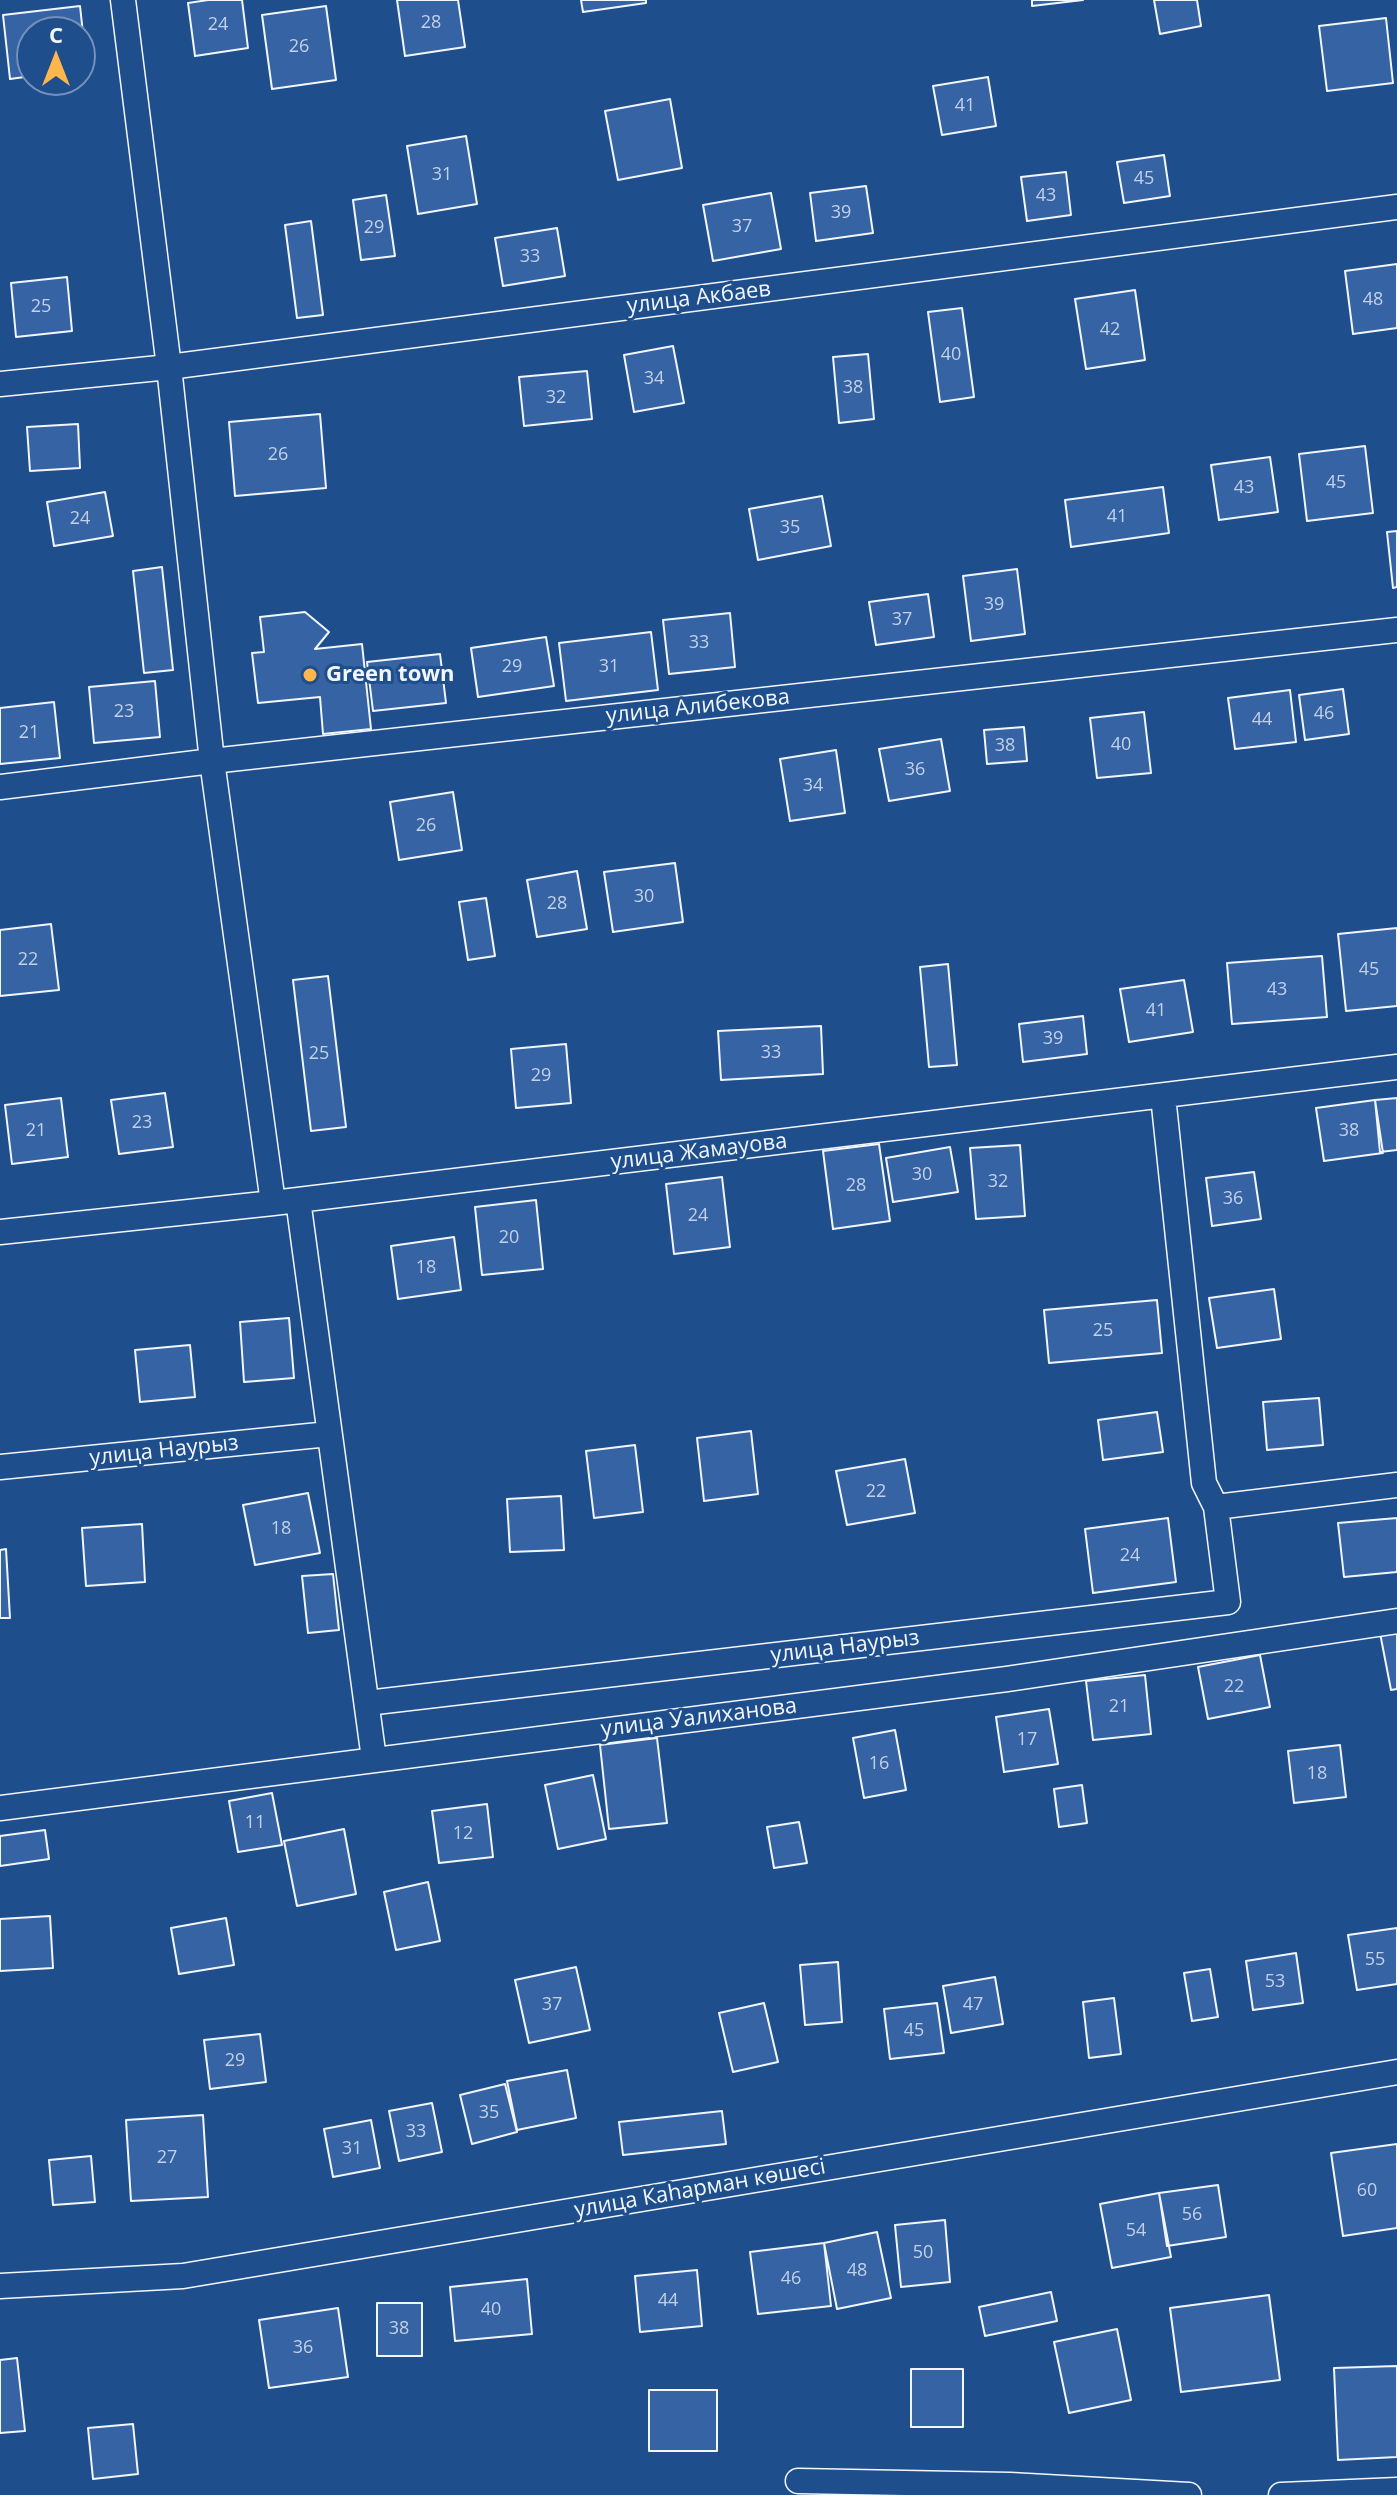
<!DOCTYPE html>
<html>
<head>
<meta charset="utf-8">
<style>
	body { margin:0 }
	#map { position:relative; width:1397px; height:2495px; overflow:hidden; background:#1f4e8c; font-family:"Open Sans",sans-serif }
	canvas { display:block }
	.north { position:absolute; left:16px; top:16px; width:80px; height:80px; box-sizing:border-box; background:#1f4e8c; border:2px solid #7391ba; border-radius:50%; rotate:0deg; font-size:22px; font-weight:700; line-height:32px; text-align:center; color:#f2f6ff }
	.north::after { content:''; display:block; margin:auto; width:28px; height:36px; background:#ffb74d; clip-path:polygon(50% 0,100% 100%,50% 72%,0 100%) }
</style>
</head>
<body>
<div id="map">
<canvas width="1397" height="2495"></canvas>
<div class="north">С</div>
</div>
<script>
const c = document.querySelector('canvas').getContext('2d');
c.lineJoin = 'round';
function paint(path, color) {
  c.fillStyle = color;
  c.fill(path, 'evenodd');
}
function stroke(path, color, width, dash) {
  c.strokeStyle = color;
  c.lineWidth = width;
  c.lineCap = dash ? 'butt' : 'round';
  c.setLineDash(dash || []);
  c.stroke(path);
}
function label(font, color, halo, rows, align = 'center') {
  c.font = font + ' "Open Sans",sans-serif';
  c.lineWidth = 6;
  c.setLineDash([]);
  c.textBaseline = 'middle';
  c.strokeStyle = halo;
  c.fillStyle = color;
  for (const [text, x, y, turn = 0] of rows) {
    c.save();
    c.translate(x, y);
    c.rotate((+turn || 0) * Math.PI / 180);
    c.textAlign = isNaN(turn) ? turn : align;
    if (halo) c.strokeText(text, 0, 0);
    c.fillText(text, 0, 0);
    c.restore();
  }
}
const building = new Path2D(`
	M208,0H242L248,48L195,56L188,3Z
	M397,0H458L465,47L405,56Z
	M581,0H646V3L583,12Z
	M1032,0H1083L1032,6Z
	M1154,0H1197L1201,26L1160,34Z
	M80,6L87,70L80,71V32H32V76L10,79L3,15Z
	M326,6L336,80L272,89L262,15Z
	M1386,18L1393,83L1327,91L1319,26Z
	M988,77L996,126L942,135L933,86Z
	M670,99L682,168L618,180L605,111Z
	M466,136L477,204L418,214L407,146Z
	M1164,155L1170,196L1124,203L1117,162Z
	M1066,172L1071,215L1027,221L1021,177Z
	M866,186L873,233L816,241L810,193Z
	M771,193L781,249L713,261L703,205Z
	M386,195L395,256L361,260L353,200Z
	M311,221L323,315L297,318L285,225Z
	M557,228L565,276L503,286L495,238Z
	M1397,264V328L1353,334L1345,271Z
	M67,277L72,331L16,337L11,283Z
	M1135,290L1145,360L1086,369L1075,299Z
	M962,308L974,397L940,402L928,312Z
	M673,346L684,403L634,412L624,355Z
	M868,354L874,419L839,423L833,357Z
	M587,371L592,419L524,426L519,377Z
	M320,414L326,488L235,496L229,422Z
	M78,424L80,468L30,471L27,427Z
	M1365,446L1373,513L1307,521L1299,454Z
	M1270,457L1278,512L1219,520L1211,465Z
	M1163,487L1169,533L1071,547L1065,500Z
	M105,492L113,536L54,546L47,502Z
	M822,496L831,546L758,560L749,509Z
	M1397,531V587L1393,588L1387,532Z
	M162,567L173,670L144,673L133,571Z
	M1017,569L1025,634L971,641L963,576Z
	M928,594L934,637L876,645L869,602Z
	M305,612L329,632L315,649L362,644L371,729L323,734L320,697L258,703L252,653L264,652L260,617Z
	M730,613L735,667L669,674L663,620Z
	M651,632L658,690L566,701L559,643Z
	M546,637L554,686L478,697L471,648Z
	M440,654L446,703L373,711L367,662Z
	M155,681L160,737L94,743L89,687Z
	M1343,689L1349,734L1305,740L1299,695Z
	M1290,690L1296,742L1235,749L1228,698Z
	M54,702L60,758L0,764V708Z
	M1144,712L1151,773L1097,778L1090,718Z
	M1024,727L1027,761L987,764L984,730Z
	M941,739L950,791L889,801L879,749Z
	M836,750L845,813L790,821L780,759Z
	M453,792L462,850L399,860L390,802Z
	M675,863L683,922L613,932L604,872Z
	M577,871L587,929L537,937L527,880Z
	M486,898L495,956L468,960L459,902Z
	M51,924L59,990L0,996V930Z
	M1397,928V1006L1346,1011L1338,934Z
	M1322,956L1327,1017L1232,1024L1227,963Z
	M948,964L957,1065L929,1067L920,967Z
	M328,976L346,1127L311,1131L293,980Z
	M1184,980L1193,1032L1129,1042L1120,989Z
	M1083,1016L1087,1054L1023,1062L1019,1024Z
	M821,1026L823,1074L721,1080L718,1031Z
	M566,1044L571,1103L516,1108L511,1049Z
	M165,1093L173,1147L119,1154L111,1100Z
	M61,1098L68,1157L12,1164L5,1105Z
	M1397,1098V1150L1380,1152L1375,1100Z
	M1375,1100L1383,1153L1324,1161L1316,1108Z
	M879,1144L890,1221L833,1229L823,1151Z
	M1020,1145L1025,1216L976,1219L970,1148Z
	M950,1147L958,1192L893,1202L886,1158Z
	M1254,1172L1261,1219L1212,1226L1206,1178Z
	M722,1177L730,1247L674,1254L666,1184Z
	M536,1200L543,1269L482,1275L475,1207Z
	M454,1237L461,1290L398,1299L391,1246Z
	M1274,1289L1281,1339L1217,1348L1209,1298Z
	M1157,1300L1162,1353L1049,1363L1044,1310Z
	M289,1318L294,1378L244,1382L240,1322Z
	M190,1345L195,1397L140,1402L135,1350Z
	M1319,1398L1323,1445L1267,1450L1263,1402Z
	M1157,1412L1163,1452L1103,1460L1098,1420Z
	M751,1431L758,1494L704,1501L697,1438Z
	M635,1445L643,1512L594,1518L586,1451Z
	M905,1459L915,1513L847,1525L836,1471Z
	M308,1493L320,1553L255,1565L243,1505Z
	M561,1496L564,1550L510,1552L507,1499Z
	M1168,1518L1176,1582L1093,1593L1085,1529Z
	M1397,1518V1572L1344,1577L1338,1523Z
	M142,1524L145,1582L86,1586L82,1528Z
	M6,1549L10,1618H0V1550Z
	M333,1574L339,1630L308,1633L302,1576Z
	M1397,1630V1689L1391,1690L1380,1633Z
	M1260,1655L1270,1707L1208,1719L1198,1667Z
	M1145,1675L1151,1734L1093,1740L1086,1681Z
	M1049,1709L1058,1764L1004,1772L996,1717Z
	M895,1730L906,1790L864,1798L853,1738Z
	M657,1738L667,1823L609,1829L600,1745Z
	M1340,1745L1346,1797L1294,1803L1288,1751Z
	M593,1775L606,1839L558,1849L545,1785Z
	M1082,1785L1087,1823L1059,1827L1054,1789Z
	M272,1793L282,1845L238,1852L229,1801Z
	M487,1804L493,1857L439,1863L432,1811Z
	M799,1822L807,1863L774,1868L767,1827Z
	M344,1829L356,1894L297,1906L284,1841Z
	M45,1830L49,1859L0,1866V1836Z
	M428,1882L440,1941L396,1950L384,1892Z
	M50,1916L53,1968L0,1971V1919Z
	M226,1918L234,1965L179,1974L171,1928Z
	M1397,1928V1984L1357,1990L1348,1935Z
	M1296,1953L1303,2003L1253,2010L1246,1961Z
	M838,1962L842,2022L805,2025L800,1965Z
	M576,1967L590,2030L529,2043L515,1980Z
	M1210,1969L1218,2017L1192,2021L1184,1973Z
	M995,1977L1003,2024L951,2033L943,1986Z
	M1114,1998L1121,2054L1089,2058L1083,2002Z
	M764,2003L778,2062L733,2072L719,2013Z
	M937,2003L944,2053L890,2059L884,2009Z
	M260,2034L266,2082L210,2089L204,2040Z
	M567,2070L576,2118L517,2130L507,2081Z
	M505,2084L517,2132L472,2144L460,2095Z
	M432,2103L442,2152L399,2161L389,2111Z
	M722,2111L726,2144L623,2155L619,2122Z
	M203,2115L208,2197L131,2201L126,2120Z
	M371,2120L380,2168L333,2177L324,2129Z
	M1397,2144V2228L1343,2236L1331,2153Z
	M91,2156L95,2202L53,2205L49,2160Z
	M1218,2185L1226,2237L1167,2246L1159,2193Z
	M1159,2193L1171,2257L1112,2268L1100,2204Z
	M945,2220L950,2282L901,2287L895,2225Z
	M877,2232L891,2298L837,2309L824,2243Z
	M824,2243L831,2306L758,2314L750,2252Z
	M697,2270L702,2326L640,2332L635,2276Z
	M527,2279L532,2334L455,2341L450,2287Z
	M1051,2292L1057,2321L985,2336L979,2307Z
	M1269,2295L1280,2380L1181,2392L1170,2308Z
	M377,2303H422V2356H377Z
	M338,2308L348,2377L269,2388L259,2320Z
	M1117,2329L1131,2400L1069,2413L1054,2342Z
	M17,2358L25,2431L0,2433V2360Z
	M1397,2366V2457L1338,2460L1334,2368Z
	M911,2369H963V2427H911Z
	M649,2390H717V2451H649Z
	M133,2424L138,2474L93,2479L88,2428Z`);
paint(building, '#3563a3');
stroke(building, '#f2f6ff', 2);
const street = new Path2D(`
	M123,0L169,367L212,761L273,1203
	M0,384L169,367L1397,207
	M0,787L212,761L1397,630
	M1163,1096L1204,1483L1216,1507L1397,1485
	M298,1200L374,1759
	M0,1232L273,1203L1397,1067
	M0,1467L329,1434
	M367,1703L1228,1602L1216,1507
	M0,1808L1007,1679L1397,1621
	M0,2286L183,2276L1397,2072
	M798,2481L1010,2485L1189,2495
	M1281,2495L1397,2490`);
stroke(street, '#f2f6ff', 27);
stroke(street, '#1f4e8c', 24);
for (const [x, y, r, color] of [
	[310,675,8,"#ffb74d"]
]) {
  const dot = new Path2D();
  dot.arc(x, y, r, 0, 2 * Math.PI);
  c.fillStyle = color;
  c.fill(dot);
  stroke(dot, '#1f4e8c', 3);
}
label('18px', '#c3d1e8', null, [
	["28",431,23],
	["24",218,25],
	["26",299,47],
	["41",965,106],
	["31",442,175],
	["45",1144,179],
	["43",1046,196],
	["39",841,213],
	["37",742,227],
	["29",374,228],
	["33",530,257],
	["48",1373,300],
	["25",41,307],
	["42",1110,330],
	["40",951,355],
	["34",654,379],
	["38",853,388],
	["32",556,398],
	["26",278,455],
	["45",1336,483],
	["43",1244,488],
	["41",1117,517],
	["24",80,519],
	["35",790,528],
	["39",994,605],
	["37",902,620],
	["33",699,643],
	["29",512,667],
	["31",609,667],
	["23",124,712],
	["46",1324,714],
	["44",1262,720],
	["21",29,733],
	["40",1121,745],
	["38",1005,746],
	["36",915,770],
	["34",813,786],
	["26",426,826],
	["30",644,897],
	["28",557,904],
	["22",28,960],
	["45",1369,970],
	["43",1277,990],
	["41",1156,1011],
	["39",1053,1039],
	["33",771,1053],
	["25",319,1054],
	["29",541,1076],
	["23",142,1123],
	["21",36,1131],
	["38",1349,1131],
	["30",922,1175],
	["32",998,1182],
	["28",856,1186],
	["36",1233,1199],
	["24",698,1216],
	["20",509,1238],
	["18",426,1268],
	["25",1103,1331],
	["22",876,1492],
	["18",281,1529],
	["24",1130,1556],
	["22",1234,1687],
	["21",1119,1707],
	["17",1027,1740],
	["16",879,1764],
	["18",1317,1774],
	["11",255,1823],
	["12",463,1834],
	["55",1375,1960],
	["53",1275,1982],
	["37",552,2005],
	["47",973,2005],
	["45",914,2031],
	["29",235,2061],
	["35",489,2113],
	["33",416,2132],
	["31",352,2149],
	["27",167,2158],
	["60",1367,2191],
	["56",1192,2215],
	["54",1136,2231],
	["50",923,2253],
	["48",857,2271],
	["46",791,2279],
	["44",668,2301],
	["40",491,2310],
	["38",399,2329],
	["36",303,2348]
]);
label('22px', '#f2f6ff', '#1f4e8c', [
	["улица Акбаев",699,298,-7],
	["улица Алибекова",698,707,-6],
	["улица Жамауова",699,1152,-7],
	["улица Наурыз",164,1451,-6],
	["улица Наурыз",845,1647,-7],
	["улица Уалиханова",699,1718,-7],
	["улица Каһарман көшесі",700,2189,-10]
]);
label('bold 22px', '#f2f6ff', '#1f4e8c', [
	["Green town",326,675]
], 'left');
</script>
</body>
</html>
